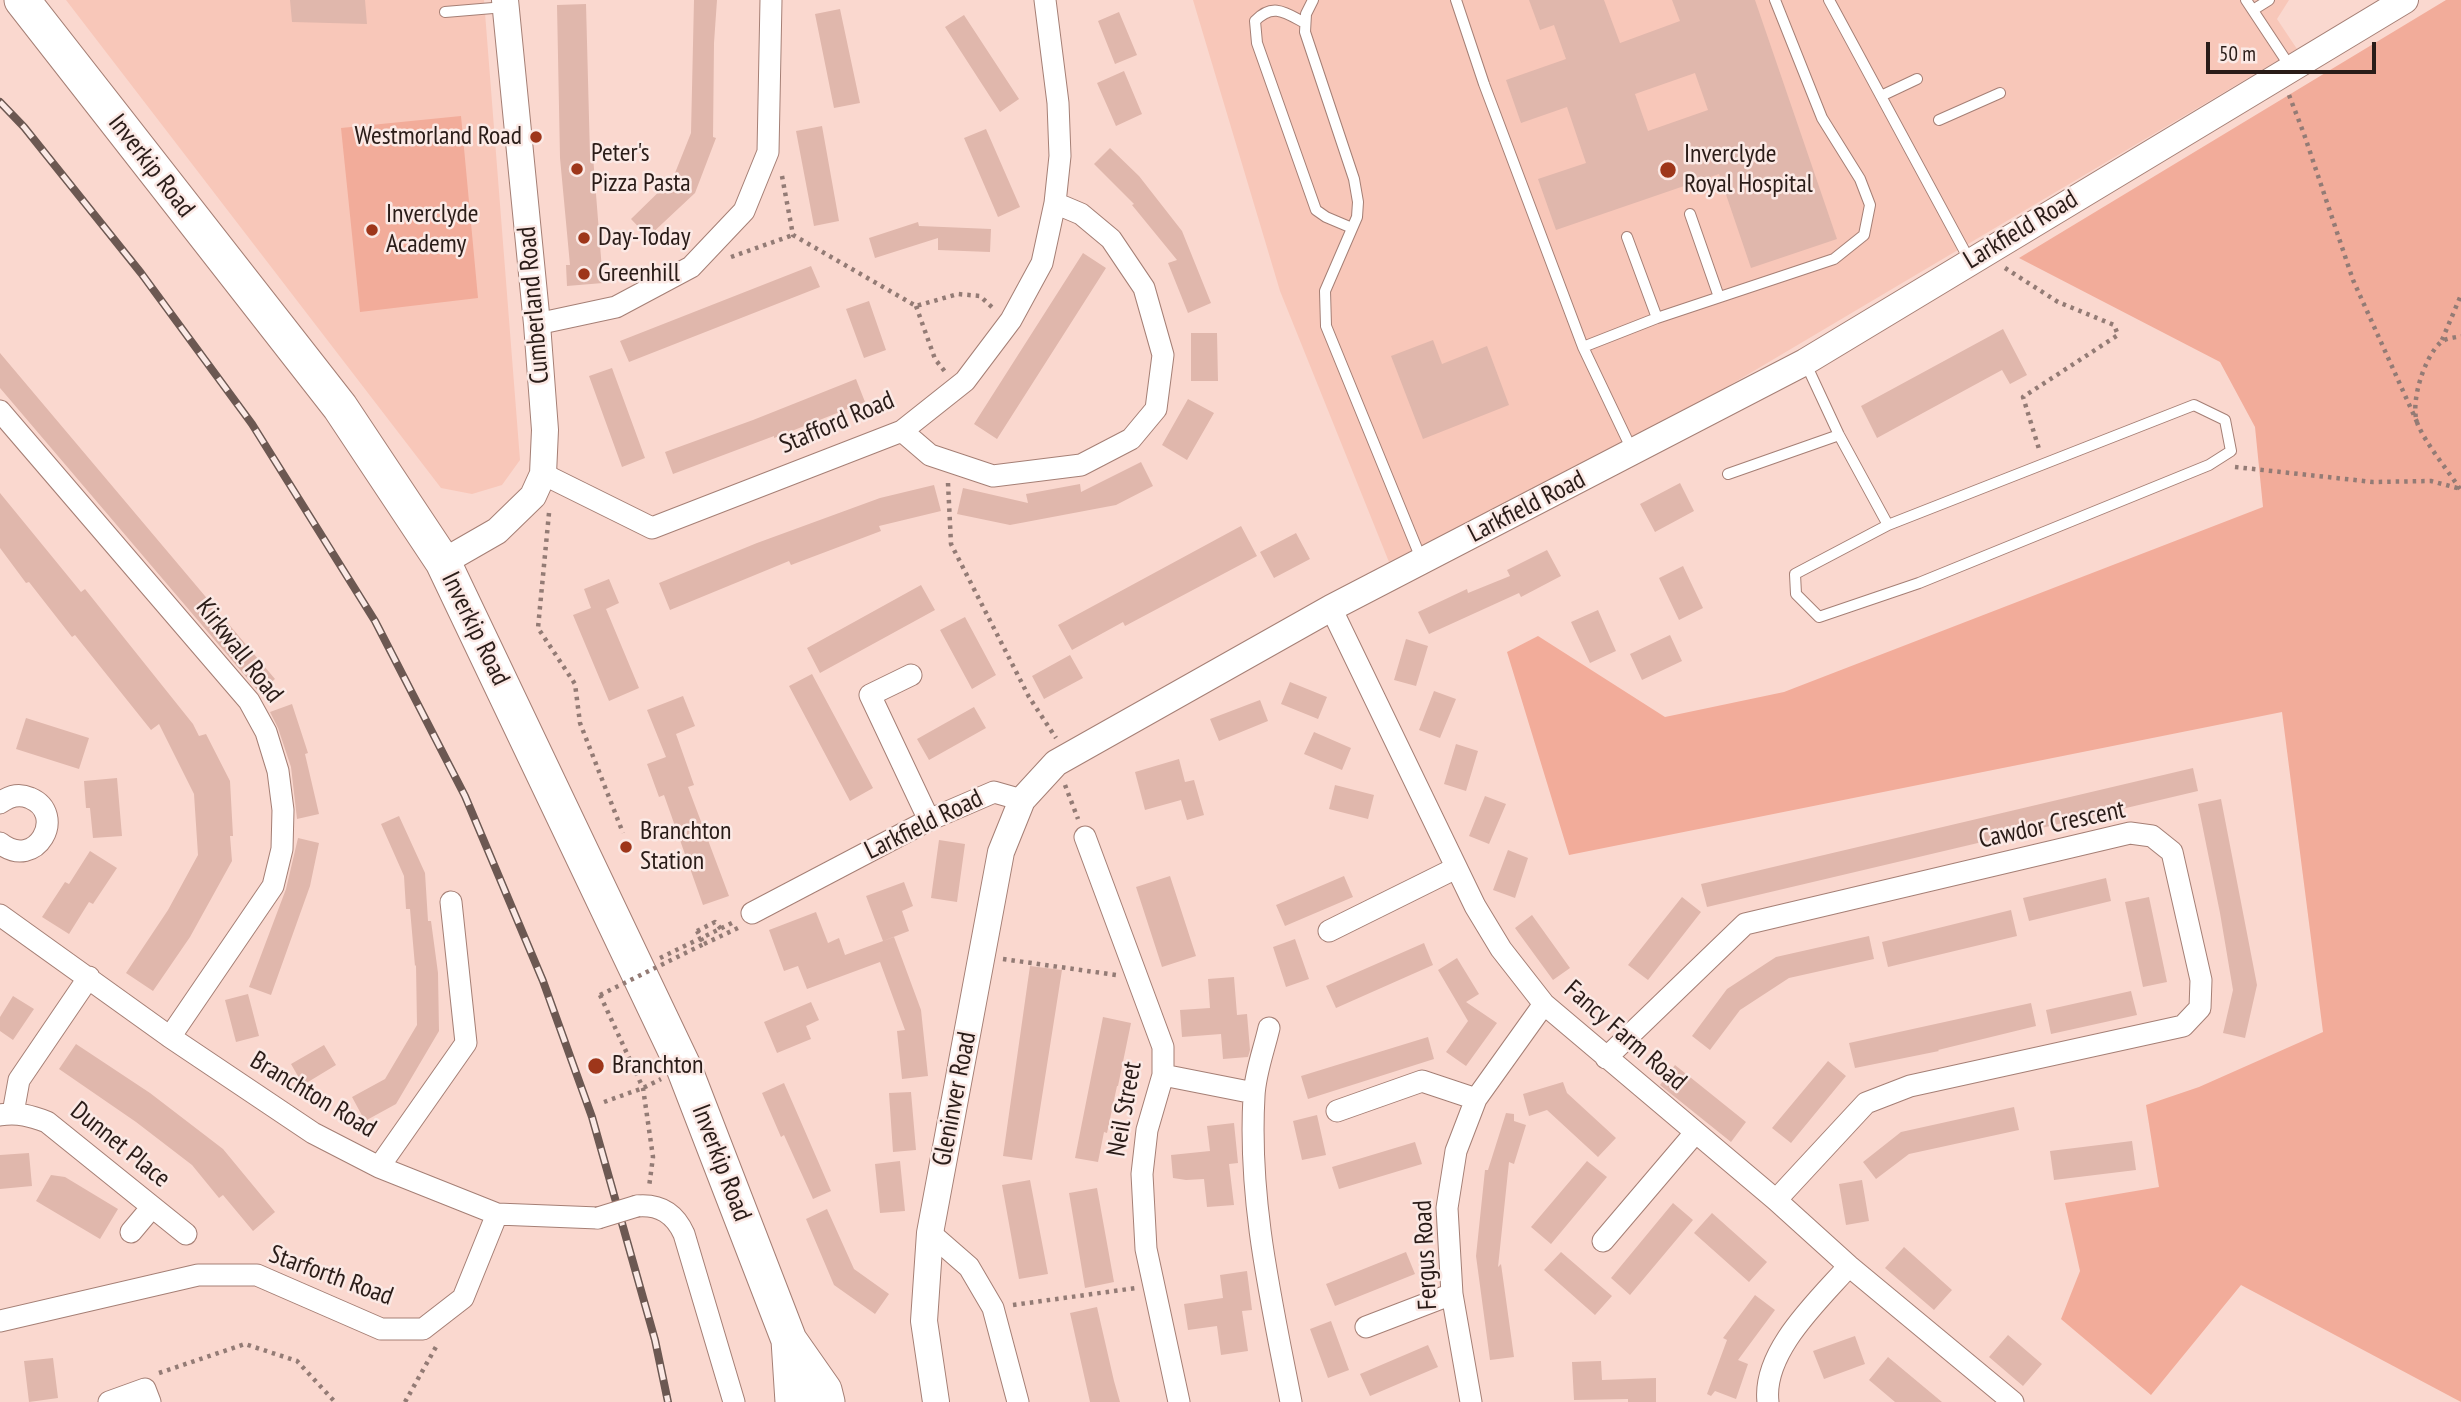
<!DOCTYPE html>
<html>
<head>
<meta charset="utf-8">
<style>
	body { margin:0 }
	#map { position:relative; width:2461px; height:1402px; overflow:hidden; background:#fad8cf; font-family:"PT Sans Narrow",sans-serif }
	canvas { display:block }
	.scale { position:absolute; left:2206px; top:42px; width:170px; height:32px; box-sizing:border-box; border:4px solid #2a1c18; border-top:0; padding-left:9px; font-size:21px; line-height:24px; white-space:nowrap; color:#2a1c18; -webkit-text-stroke:5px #fbe9e5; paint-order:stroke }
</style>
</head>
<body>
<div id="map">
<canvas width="2461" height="1402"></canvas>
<div class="scale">50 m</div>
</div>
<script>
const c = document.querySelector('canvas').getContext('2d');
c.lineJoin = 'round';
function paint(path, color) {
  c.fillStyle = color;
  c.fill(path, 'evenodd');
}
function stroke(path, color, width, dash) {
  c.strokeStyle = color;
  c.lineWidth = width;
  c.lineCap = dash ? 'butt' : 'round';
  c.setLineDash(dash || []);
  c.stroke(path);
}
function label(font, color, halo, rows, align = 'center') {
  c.font = font + ' "PT Sans Narrow",sans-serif';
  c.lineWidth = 5;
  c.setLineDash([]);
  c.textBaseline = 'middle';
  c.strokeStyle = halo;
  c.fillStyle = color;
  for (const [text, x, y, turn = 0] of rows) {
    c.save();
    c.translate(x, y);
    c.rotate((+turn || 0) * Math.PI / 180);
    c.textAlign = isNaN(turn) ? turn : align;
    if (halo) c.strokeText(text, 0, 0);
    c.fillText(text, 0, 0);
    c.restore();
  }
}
paint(new Path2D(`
	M66,0H484L520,460L502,485L472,494L441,488Z
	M1193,0H2289L2277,19L2297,49L1666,423L1389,562L1280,291Z`), '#f8c7b9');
paint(new Path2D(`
	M2446,0H2461V1402L2241,1285L2151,1395L2061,1319L2080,1271L2065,1203L2159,1187L2146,1105L2199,1087L2323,1032L2282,712L1569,855L1507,652L1538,636L1665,717L1784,692L2263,507L2255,427L2220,362L2019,258Z
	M461,116L478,298L360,312L341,128Z`), '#f2ac9a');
paint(new Path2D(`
	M290,0H365L367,24L292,22Z
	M694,0H717L714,43L713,137L716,138L695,193L648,237L631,219L673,178L691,133Z
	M1529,0H1604L1620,43L1680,21L1672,0H1755L1837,239L1751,268L1719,174L1556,230L1538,179L1586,163L1567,107L1521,123L1506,80L1566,59L1554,25L1540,30ZM1695,73L1708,110L1648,131L1635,94Z
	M586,4L590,156H593L603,283L567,286L566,265H570L560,158L557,5Z
	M840,9L860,103L834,108L815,14Z
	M1119,12L1137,55L1115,64L1098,21Z
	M964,15L1019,99L1000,112L945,27Z
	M1124,71L1142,114L1116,126L1097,83Z
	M822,126L839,221L814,226L796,131Z
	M986,129L1020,207L998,217L964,138Z
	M1110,148L1139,176L1182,231L1211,303L1188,313L1168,263L1177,260L1132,205L1134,204L1094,164Z
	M918,222L919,226L991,229L990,252L938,250V238L875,258L869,238Z
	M1083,253L1106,268L997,439L974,424Z
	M811,266L820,287L629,362L620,341Z
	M869,301L886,350L864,358L846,309Z
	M2003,329L2027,375L2010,384L2002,370L1877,438L1861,406Z
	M1191,333H1217L1218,381H1191Z
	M1433,340L1442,364L1487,346L1509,405L1423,439L1391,356Z
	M0,353L275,679L259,692L0,388Z
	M612,368L645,458L622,467L589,376Z
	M856,379L865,402L774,438V436L673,474L665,452L753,420Z
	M1188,399L1214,413L1187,460L1162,445Z
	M1141,462L1153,486L1116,505L1010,525L957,514L963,488L1028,503L1026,494L1080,484L1081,492Z
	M1680,483L1694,511L1655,532L1640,504Z
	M934,485L941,511L879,526L881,531L791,565L789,561L670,610L659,583L757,543L880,498Z
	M0,493L81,592L85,589L193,724L199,736L206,734L230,781L233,836H230L232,861L190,937L153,991L126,973L168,910L198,855L194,794L159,724L151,730L75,635L72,637L29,582L26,583L0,548Z
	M1241,526L1257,556L1125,626L1123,622L1072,650L1058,625Z
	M1296,533L1310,559L1274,578L1260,552Z
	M1547,550L1561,576L1521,597L1519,593L1429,634L1418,612L1467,589L1468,593L1510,576L1507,570Z
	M1683,566L1703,608L1679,620L1659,578Z
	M609,579L619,603L606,609L639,688L609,701L573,615L591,608L584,589Z
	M921,585L935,610L820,673L807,648Z
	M1598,610L1616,651L1590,663L1571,622Z
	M965,617L996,675L972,689L940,630Z
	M1670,635L1682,661L1642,680L1630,654Z
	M1406,639L1428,646L1416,686L1394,680Z
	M1070,655L1083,678L1044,699L1032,676Z
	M812,674L873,788L850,801L789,686Z
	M1290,682L1327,697L1318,719L1281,704Z
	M1434,691L1456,699L1440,738L1419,730Z
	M683,696L695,726L676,734L694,785L688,787L729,896L703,905L664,795L659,797L647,764L666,757L647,710Z
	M1260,700L1268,721L1219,741L1210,719Z
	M292,704L308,753L305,754L319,814L297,819L291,767L278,728L270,712Z
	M974,707L986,728L929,760L917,739Z
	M26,718L89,738L79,769L16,749Z
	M1314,732L1351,748L1342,770L1304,754Z
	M1456,744L1478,751L1466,791L1444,784Z
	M1179,759L1185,782L1194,780L1204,815L1187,820L1181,800L1145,810L1135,772Z
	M2193,768L2198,791L1707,907L1701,884Z
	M117,778L122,836L93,838L90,808H86L84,781Z
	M1335,785L1374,795L1368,819L1329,809Z
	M1485,796L1506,804L1489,844L1469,836Z
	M2221,799L2257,985L2245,1038L2223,1033L2233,990L2220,913L2198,804Z
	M399,816L425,873L428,921H431L438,973L439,1031L396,1104L365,1121L352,1097L385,1079L417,1025L416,965L415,966L410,909H406L404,876L381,824Z
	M298,838L319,843L310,886L271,995L249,987L286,889Z
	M939,840L965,844L957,902L931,898Z
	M1508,850L1528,858L1515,898L1493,890Z
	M90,851L117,868L93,904L89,902L69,934L42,917L65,882L69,884Z
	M1170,876L1196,956L1162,967L1136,887Z
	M1344,876L1353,897L1285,926L1276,905Z
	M2106,878L2111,901L2029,921L2023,898Z
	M904,882L913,906L902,911L909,931L883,941L866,896Z
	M1682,897L1701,912L1648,980L1628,965Z
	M2149,897L2167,982L2143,987L2125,902Z
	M2011,910L2017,936L1888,967L1882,942Z
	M816,912L828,943L839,938L845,955L894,937L921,1010L928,1076L902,1079L897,1031L905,1030L880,962L807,989L798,966L784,971L769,930Z
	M1532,915L1570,968L1553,980L1515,928Z
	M1869,936L1874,959L1789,978L1740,1010L1710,1050L1692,1036L1727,989L1776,957Z
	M1295,939L1309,979L1286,987L1273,947Z
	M1424,943L1433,965L1336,1008L1326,986Z
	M1457,958L1479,994L1466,1002L1497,1023L1466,1066L1446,1052L1468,1021L1438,970Z
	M1030,966L1062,970L1032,1160L1003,1156Z
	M1234,977L1237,1015L1247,1014L1250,1050L1248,1057L1223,1059L1221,1034L1182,1037L1180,1010L1210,1008L1208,979Z
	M2131,991L2137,1015L2051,1034L2046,1010Z
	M248,994L259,1036L236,1042L225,1000Z
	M13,996L34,1009L13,1040L0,1031V1017Z
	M811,1002L819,1020L806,1026L811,1039L777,1053L764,1022Z
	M2031,1003L2036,1026L1938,1050L1939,1051L1855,1068L1849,1043Z
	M1103,1017L1131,1023L1118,1086H1117L1107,1133L1104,1132L1098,1162L1075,1158Z
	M1428,1037L1434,1059L1308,1099L1301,1076Z
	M76,1044L150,1093L223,1149L275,1212L253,1231L223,1195L219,1198L192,1165L136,1122L59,1069Z
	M324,1045L336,1065L303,1085L291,1064Z
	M1828,1061L1846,1076L1791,1143L1772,1128Z
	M1675,1065L1746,1122L1731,1142L1660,1085Z
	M1563,1082L1567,1093L1616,1138L1598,1157L1547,1110L1529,1116L1523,1094Z
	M784,1083L831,1191L813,1199L784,1135L781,1137L762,1093Z
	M911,1092L916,1150L893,1152L889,1093Z
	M2014,1107L2019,1130L1909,1154L1876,1179L1863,1162L1901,1132Z
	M1506,1113L1514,1114V1121L1526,1125L1514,1164L1509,1162L1498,1267L1501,1264L1514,1357L1490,1360L1476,1256L1485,1170H1488Z
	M1317,1115L1326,1155L1302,1160L1293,1121Z
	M1234,1123L1238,1163L1229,1164L1234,1205L1207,1207L1204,1179L1186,1180L1173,1178L1171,1155L1210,1151L1207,1126Z
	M2132,1141L2136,1170L2054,1180L2050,1151Z
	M1415,1142L1422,1164L1339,1189L1332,1167Z
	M29,1153L32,1186L0,1189V1155Z
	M900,1161L905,1211L880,1213L875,1164Z
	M1587,1161L1607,1177L1551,1244L1531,1227Z
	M51,1175L65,1177L118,1209L100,1239L36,1201Z
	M1030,1180L1048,1274L1019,1279L1002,1185Z
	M1862,1180L1869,1221L1846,1225L1839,1184Z
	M1097,1188L1114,1282L1085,1288L1069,1193Z
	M1673,1203L1693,1220L1630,1295L1611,1278Z
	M827,1209L854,1269L889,1294L875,1314L834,1285L806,1219Z
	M1712,1213L1767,1262L1749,1282L1694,1233Z
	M1904,1247L1952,1290L1934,1310L1885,1268Z
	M1406,1252L1415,1274L1335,1306L1326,1284Z
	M1561,1252L1612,1296L1595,1315L1544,1270Z
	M1247,1271L1252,1310L1242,1311L1248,1351L1221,1355L1217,1326L1188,1330L1184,1304L1223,1298L1220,1275Z
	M1755,1295L1775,1310L1738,1360L1748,1364L1736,1399L1715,1391L1711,1396L1707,1394L1727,1340L1723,1338Z
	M1097,1307L1114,1381L1120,1402H1090L1070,1313Z
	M1331,1321L1349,1370L1328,1378L1310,1329Z
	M2008,1335L2042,1364L2023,1386L1989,1357Z
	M1855,1336L1865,1364L1824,1379L1813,1351Z
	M1428,1345L1438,1367L1370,1396L1360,1374Z
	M1888,1357L1942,1402H1895L1869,1380Z
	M53,1358L58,1398L29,1402L24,1361Z
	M1601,1361L1602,1380L1656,1378V1402H1628V1399L1574,1400L1572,1362Z`), '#e0b7ac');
const service = new Path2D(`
	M1313,0L1306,14L1305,32L1354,179L1358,202L1357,217L1325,291L1326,326L1422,561
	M1456,0L1484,84L1583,347L1632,450
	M1829,0L1970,261
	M2246,0L2291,68
	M2253,10L2269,0
	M445,12L505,7
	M1305,23C1286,13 1273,2 1255,21L1257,43L1316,210L1326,217L1352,228
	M1881,96L1917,79
	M1939,120L2000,93
	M1690,214L1719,297
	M1627,237L1657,318
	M1583,347L1657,318L1834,259L1864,235L1870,205L1860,179L1822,118L1775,0
	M1805,362L1839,435L1888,525
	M2194,405L2225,420L2231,451L2209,465L1919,583L1819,617L1796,594L1795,574L1888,525Z
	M1728,474L1839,435`);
const minor = new Path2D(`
	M537,324L616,307L691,267L744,211L768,152L771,0
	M0,411L249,701L266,732L278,771L283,810L282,849L273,886L170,1037
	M902,431L930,455L993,476L1081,465L1131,439L1156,409L1163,355L1144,288L1111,239L1081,214L1055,203
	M543,474L652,528L902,431L965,381L1011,320L1042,263L1055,203L1060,156L1058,103L1045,0
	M1331,608L1475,906L1501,949L1544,1004L1776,1200L1849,1266L2013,1402
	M911,675L870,695L929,820
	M0,803C9,796 19,793 30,798C68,814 36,872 0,843
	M1085,837L1163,1047V1075L1147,1130L1142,1174L1146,1249L1179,1402
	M752,913L929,820L994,792L1022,800
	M0,915L170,1037L313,1133L379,1167L497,1214L598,1218
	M1329,931L1456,868
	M1269,1028C1264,1050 1255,1073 1254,1096C1248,1201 1271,1299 1291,1402
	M1606,1058L1745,924L2130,833L2152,836L2172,852L2201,980L2200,1008L2183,1026L1910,1086L1866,1103L1776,1200
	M1163,1075L1254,1093
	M1337,1111L1422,1081L1476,1099
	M13,1113L19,1080L89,977
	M0,1115C18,1112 31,1116 47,1122L186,1234
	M379,1167L466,1043L451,902
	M637,1206C660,1204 675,1214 684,1234L734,1402
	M131,1232L152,1207
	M930,1233L969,1267L993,1308L1018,1402
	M1603,1241L1695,1133
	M0,1321L198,1275H257L381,1329H423L463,1298L497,1214
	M1366,1327L1452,1294
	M109,1402L145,1389L150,1402
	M1471,1402L1452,1294L1447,1208L1456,1151L1476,1099L1544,1004
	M1768,1402C1762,1352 1818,1301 1849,1266`);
const tertiary = new Path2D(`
	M443,562L497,531L533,496L543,474L545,430L537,324L505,0
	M936,1402L924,1321L930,1233L1001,852L1022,800L1056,763L1331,608L1805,362L2405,0`);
const trunk = new Path2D(`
	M22,0L340,407L443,562L684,1068L789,1340L824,1390L827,1402
	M789,1340L793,1402`);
stroke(service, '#a57f75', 12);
stroke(minor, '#a57f75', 23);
stroke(tertiary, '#a57f75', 28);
stroke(trunk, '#a57f75', 37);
stroke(new Path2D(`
	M2289,95L2304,134L2353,280L2417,422
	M782,176L793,235L916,306L958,294L980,296L995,310
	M731,257L793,235
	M2005,268L2058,302L2114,325L2118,335L2023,397L2039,449
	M916,306L935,359L946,373
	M2442,340L2461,295
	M2235,467L2373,482L2431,481L2461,489
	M948,483L951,544L1029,697L1056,738
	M2460,489C2447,469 2428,447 2418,425C2409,404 2424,358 2440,343C2445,338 2454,338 2461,336
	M549,513L538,628L575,684L580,723L623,833
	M1065,785L1078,819
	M697,931L715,922L721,929
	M704,944L738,928
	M660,958L734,922
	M1003,959L1116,975
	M600,995L643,1088L653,1157L649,1187
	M604,1102L643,1088L661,1079
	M1013,1305L1136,1288
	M159,1373L245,1344L297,1361L335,1402
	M405,1402L437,1345`), '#937b75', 4.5, [3.5, 5]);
stroke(service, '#fff', 10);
stroke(minor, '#fff', 21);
stroke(tertiary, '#fff', 26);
stroke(trunk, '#fff', 35);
const rail = new Path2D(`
	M0,102L24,127L141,273L252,424L375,621L465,796L543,981L592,1117L655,1340L668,1402`);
stroke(rail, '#6c5852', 8);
stroke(rail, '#fbe9e5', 5, [16]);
const minorBridge = new Path2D(`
	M598,1218L637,1206`);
stroke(minorBridge, '#a57f75', 23, []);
stroke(new Path2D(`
	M600,995L704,944L697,931`), '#937b75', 4.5, [3.5, 5]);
stroke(minorBridge, '#fff', 21);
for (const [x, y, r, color] of [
	[536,137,7,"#9e361a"],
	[577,169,7,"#9e361a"],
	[1668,170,9,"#9e361a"],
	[372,230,7,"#9e361a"],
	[584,238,7,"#9e361a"],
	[584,274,7,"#9e361a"],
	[626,847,7,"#9e361a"],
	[596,1066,9,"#9e361a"]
]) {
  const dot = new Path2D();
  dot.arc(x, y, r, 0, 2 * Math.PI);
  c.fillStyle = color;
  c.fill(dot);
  stroke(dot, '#fbe9e5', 2.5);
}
label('26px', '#2a1c18', '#fbe9e5', [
	["Westmorland Road",522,137,"right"],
	["Peter's",591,154],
	["Pizza Pasta",591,184],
	["Inverclyde",1684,155],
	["Royal Hospital",1684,185],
	["Inverclyde",386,215],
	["Academy",386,245],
	["Day-Today",598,238],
	["Greenhill",598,274],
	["Branchton",640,832],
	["Station",640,862],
	["Branchton",612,1066]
], 'left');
label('26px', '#2a1c18', '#fbe9e5', [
	["Inverkip Road",151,166,52],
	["Larkfield Road",2021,230,-31],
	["Cumberland Road",534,305,-95],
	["Stafford Road",837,423,-23],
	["Larkfield Road",1527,507,-27],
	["Inverkip Road",475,629,64],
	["Kirkwall Road",239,651,52],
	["Larkfield Road",924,825,-26],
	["Cawdor Crescent",2052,825,-12],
	["Fancy Farm Road",1625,1036,41],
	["Branchton Road",313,1095,31],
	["Gleninver Road",955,1099,-79],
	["Neil Street",1125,1109,-80],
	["Dunnet Place",120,1145,39],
	["Inverkip Road",721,1163,69],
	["Fergus Road",1426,1255,-93],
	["Starforth Road",331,1276,20]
]);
</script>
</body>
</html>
